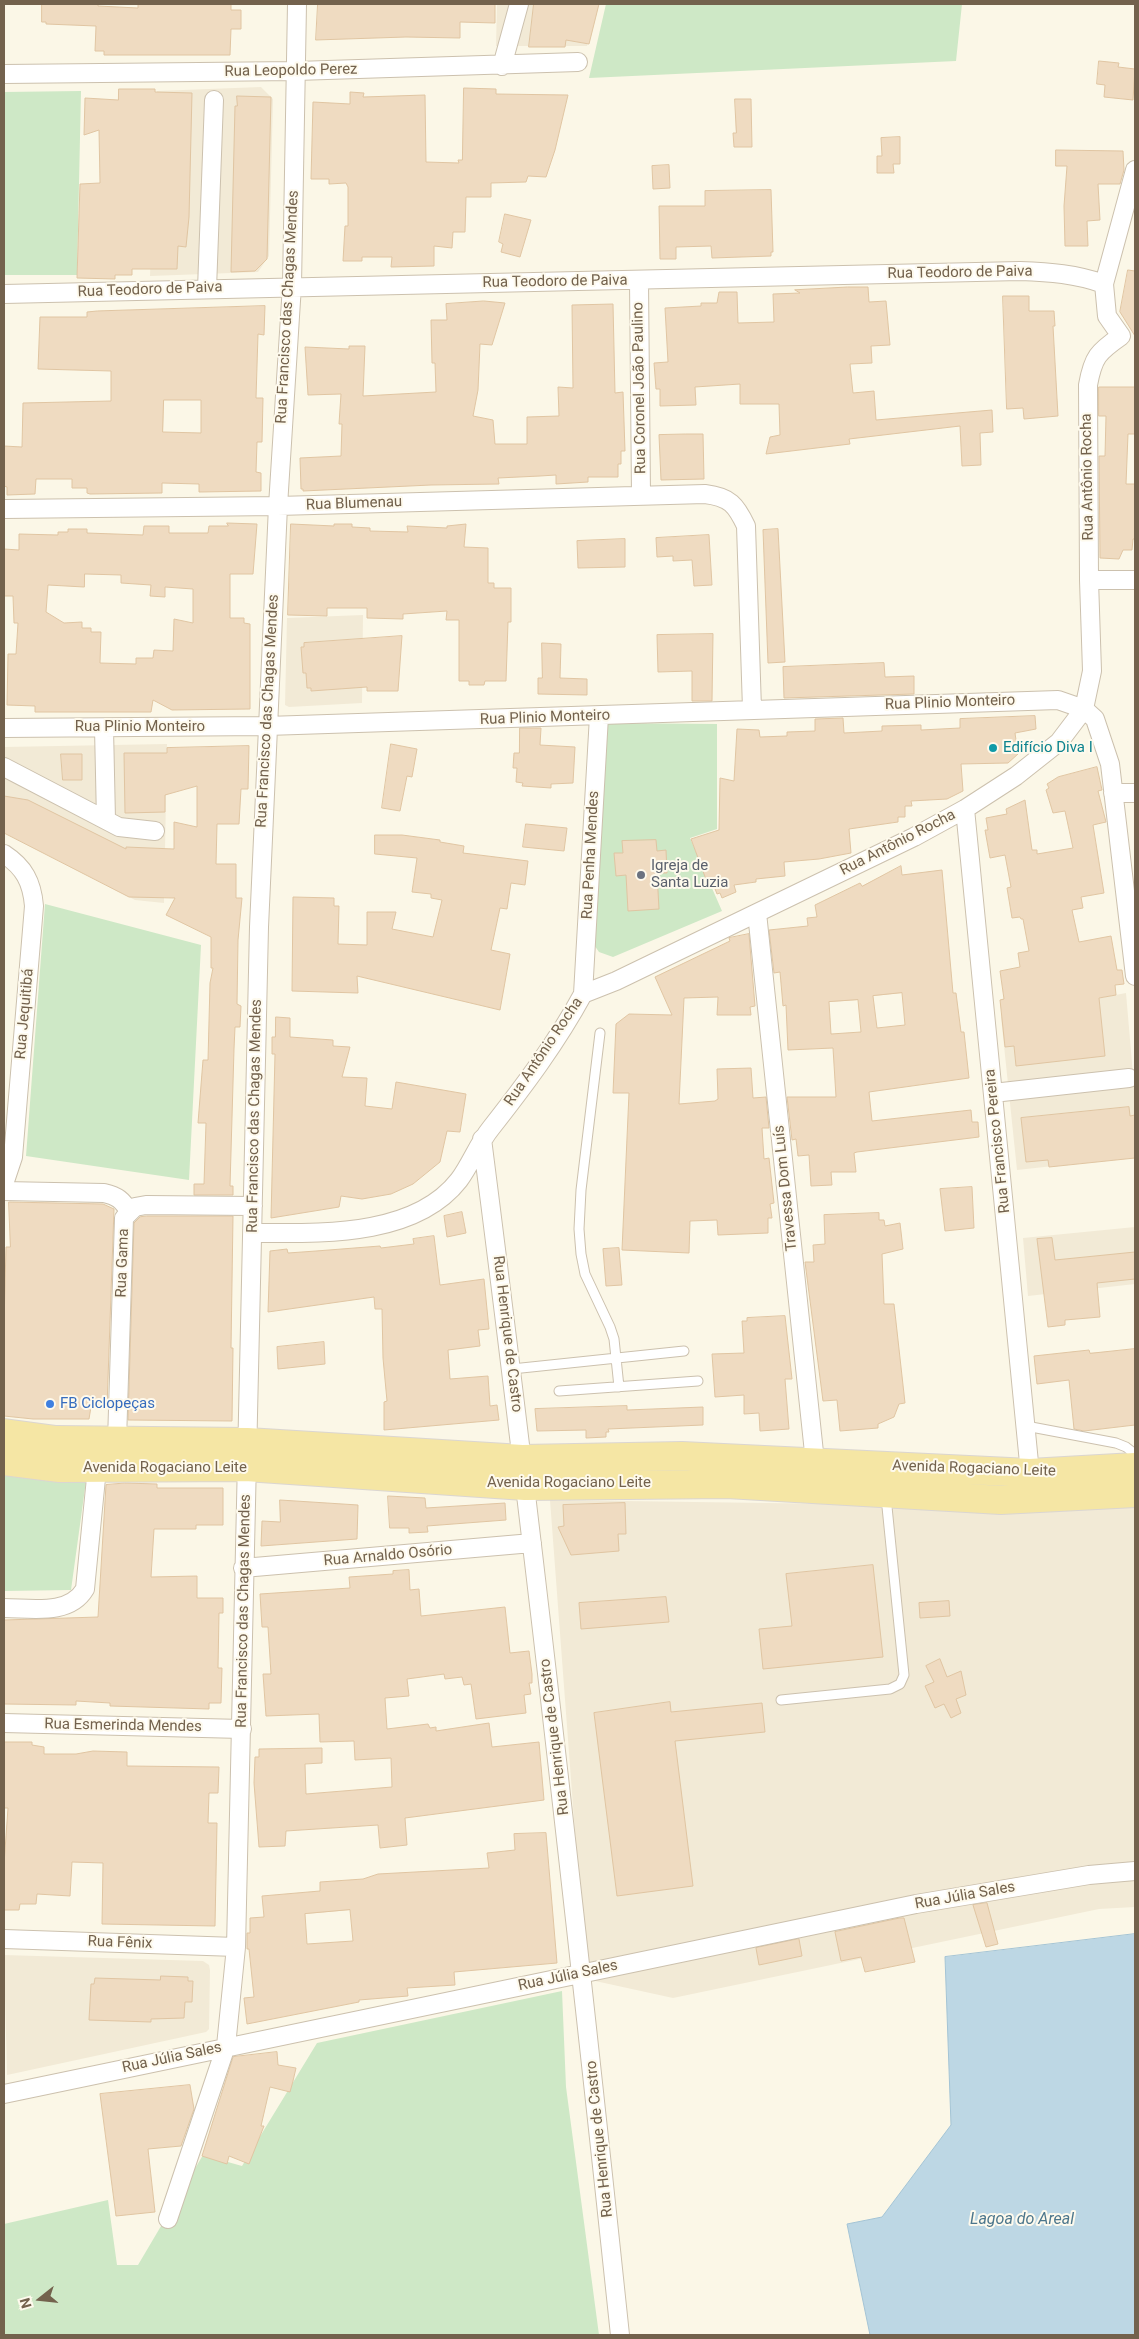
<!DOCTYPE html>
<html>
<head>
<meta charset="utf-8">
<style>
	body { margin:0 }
	#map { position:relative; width:1139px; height:2339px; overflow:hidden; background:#fbf7e7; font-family:Roboto,sans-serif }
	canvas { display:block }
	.frame { position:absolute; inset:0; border:5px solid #73624d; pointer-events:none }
	.north { position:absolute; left:15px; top:2274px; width:50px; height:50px; -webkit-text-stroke:4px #fefaed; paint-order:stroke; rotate:254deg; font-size:14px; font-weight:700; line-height:20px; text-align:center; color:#73624d }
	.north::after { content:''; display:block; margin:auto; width:18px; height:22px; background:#73624d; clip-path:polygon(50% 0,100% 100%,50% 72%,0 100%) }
</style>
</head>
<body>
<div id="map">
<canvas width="1139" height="2339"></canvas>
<div class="frame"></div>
<div class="north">N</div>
</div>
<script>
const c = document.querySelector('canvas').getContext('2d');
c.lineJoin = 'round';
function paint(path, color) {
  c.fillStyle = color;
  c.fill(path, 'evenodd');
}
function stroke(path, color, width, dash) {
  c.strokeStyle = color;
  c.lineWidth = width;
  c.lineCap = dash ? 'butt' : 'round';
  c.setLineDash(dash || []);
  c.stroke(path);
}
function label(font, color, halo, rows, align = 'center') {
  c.font = font + ' Roboto,sans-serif';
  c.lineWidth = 4;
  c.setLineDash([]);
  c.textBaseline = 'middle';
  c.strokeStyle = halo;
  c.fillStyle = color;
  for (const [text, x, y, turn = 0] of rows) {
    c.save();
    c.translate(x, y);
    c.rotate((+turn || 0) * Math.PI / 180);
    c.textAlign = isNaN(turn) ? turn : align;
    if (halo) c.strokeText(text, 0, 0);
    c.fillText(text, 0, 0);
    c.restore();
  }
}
paint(new Path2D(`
	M497,4H599L587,46H496Z
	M261,87L273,99L269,256L258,272L150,276L157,91Z
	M363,615L362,703L289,707L285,705L287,618Z
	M167,744L164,903L135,900L4,831V747Z
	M1126,993L1135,1098V1157L1017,1170L1001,1017Z
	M1135,1227V1284L1028,1296L1023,1238Z
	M550,1500L839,1504L1041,1512L1135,1505V1907L1099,1909L673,1998L586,1979Z
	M4,1955L203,1961L209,1965L210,1970L209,2029L206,2032L7,2075Z`), '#f2ead6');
paint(new Path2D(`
	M606,4H962L956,61L589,78Z
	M81,91L77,275H4V92Z
	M607,723L717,724V829L690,838L722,911L613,957L599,952L592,942Z
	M45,904L201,945L189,1180L26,1156Z
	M4,1475L86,1481L71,1590L4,1591Z
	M562,1991L566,2087L599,2335H4V2224L108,2200L117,2265H138L203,2155L242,2166L317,2043Z`), '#cee8c6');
const water = new Path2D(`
	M1135,1934V2335H870L847,2224L882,2217L951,2125L945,1957Z`);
paint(water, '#bdd7e4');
stroke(water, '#a4c4d5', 1);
const building = new Path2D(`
	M42,4H98V6L138,8V4H231V10H241V29H231L230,55H104V51H95L96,26L46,24V22H42Z
	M318,4H495V23L460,22V38L406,37L316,40Z
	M534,4H599L589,44L566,40L565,47H529Z
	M1099,61L1119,63L1118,67L1135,69L1133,100L1104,97L1105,85L1097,84Z
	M464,88L496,89V94L568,95L555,150L546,177L528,176L526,182L491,183V197H466L465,232H453L452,248L434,246V266L391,267L392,257H362V261H343L345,226H348V187L346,183L329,184V179H311L313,102L350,104V92L364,93L363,97L425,95L426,162L459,163L458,160H462Z
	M119,89H155V92L192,93L189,217L186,247L178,246L177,269H132V275H115V279L77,278L80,184L100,183L99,130L84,135L85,98L118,100Z
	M237,96L271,97L267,259L255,271L231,272L235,106H237Z
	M735,99H751L752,147H734L733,133H736Z
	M900,137V164H893L894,173H877V156H882L881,138Z
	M1056,150L1123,151L1124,170L1120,184H1098L1100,220L1087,221L1088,246H1065L1064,206L1067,166H1056Z
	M669,165L670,188L653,189L652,166Z
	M771,190L773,252H771V256L712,258L711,246L676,247V259H660L659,206H705V191Z
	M505,214L531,220L520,257L501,252L503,244L499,242Z
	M1128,270L1135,271V336L1120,312Z
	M848,287H868L869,302L886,301L890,345L871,346L872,363L850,364L853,393L874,391L876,420L992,410L993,432L980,433L981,465L962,466L960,426L849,439L850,444L766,454L770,437L780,435L779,404H740V384L695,387L696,405L660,406V389H656L654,363L668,362L665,308L701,306V303H717L719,292H737L738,323L774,322L773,294L800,293L795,290Z
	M1003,296H1029V311H1054L1055,326H1053L1058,416L1024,419L1023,408L1007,409Z
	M484,301L505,303L492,345L480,344L478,390L473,416L493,420L495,444H527V417L559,416L558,387L573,388L572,305L613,304L615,393L623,392L625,451H621V464H618V477H588V482L556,484V475L540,476L498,478L499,484L431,485L303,491V489H301L300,458L341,456L342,424H339L341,394L308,395L305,347L349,349V346H365L363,396L436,392L435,363H432L431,320H447L446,304Z
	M265,306L264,335L258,334L256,398H263L262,442H257L256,472L261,473V491L199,492V484L162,483V493L90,494L87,493V488H72V479H36L35,494L7,495V487L4,486V446L22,447L23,403L111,401V371L38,369L40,317H87V312L97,311ZM164,400H201V433L163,432Z
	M1099,387H1135V434H1128L1126,484H1135V539H1133L1132,550H1123L1119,559L1100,558L1099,456H1105L1106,416H1099Z
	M686,434H703L704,479L661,480L659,435Z
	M227,523L257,524L253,574H230V618H244V623L250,624V709L172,710L153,700L151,712H35V706L7,705L8,654H16L18,623H14L13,596H4V549L19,550V534L58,535V532H68V529H87V533L143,535L144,526H169V533H208L209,526H228ZM85,574L121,575V583L151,585L150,596L165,597V587L193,589V623L174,619L173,651L154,650L153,658H136V664L100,663L101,632H91V628H82V622L64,623L46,612L48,585L84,587Z
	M291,524L334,526V524H352V527L370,528V531L408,532L407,526L447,528V526L466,524L464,547L488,548V583H494V588H511V622H508L506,681H485L484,685H469V681H459V620H446L447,611L403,614V619L367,618V608H327V616L288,615Z
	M778,529L785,662L768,663L763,530Z
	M709,535L712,585L694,586L692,560L673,561V556L657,557L656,538Z
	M625,539V567L578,568L577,541Z
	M713,634L712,701H692V671L658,672L657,635Z
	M402,636L398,691H367V687L311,691V688H307L306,673H303L301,647H304V643Z
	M542,643L561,644L560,678L587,679V695L538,694V678H542Z
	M884,663L885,677L914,676V694L784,698L783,667Z
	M1035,716L1036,729L1015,733L1018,754L1008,763L961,764L963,791L947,799L911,801L912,806H905V817H898V822L849,829L851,853L819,859L784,862L785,876L756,879V882L734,885L736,892L722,898L720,893L717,894L712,881L707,882L691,839L719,830L720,778L734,781L737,729L759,730L760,737L787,736V732L815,731V719L843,718L844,733L882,731V726L921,725V730L960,728V719Z
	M520,728H541L540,745L575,747L573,783L551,784V788L522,786L523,783L516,782L517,768H513L514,753H519Z
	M391,744L417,749L412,777L407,776L400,811L382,808Z
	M249,746L248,789H241L239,824H217L216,864H236V898H242L238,940L237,1004L241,1006L240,1027H235L234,1049L230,1186H233V1195H194V1184H204L206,1123H198L203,1060H208L210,983L213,968H211V937L166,915L175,898L129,897L4,833V796L28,800L126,849V847L174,849V822L197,827V786L165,795V812L125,813L124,753H167V748Z
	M61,754H82V780H63Z
	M1097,767L1102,790L1098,791L1106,822L1093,825L1104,893L1081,897L1083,908L1072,910L1079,942L1111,936L1117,970H1122L1124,984L1115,985L1116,995L1099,998L1105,1056L1016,1066L1014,1046L1005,1047L1000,1000L1004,999L1000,971L1020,967L1018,953L1029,951L1023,919H1021L1020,917L1012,918L1007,888L1011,887L1005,855L990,858L985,830H988L986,818L1007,814L1006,809L1025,800L1032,850H1037V854L1073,848L1065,811L1053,813L1046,790L1049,788L1047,784L1058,777Z
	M526,824L567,828L564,851L523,847Z
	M375,835H402L440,840V842L464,846L463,853L528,861L525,885L511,883L507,909L500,908L491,950L510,954L500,1010L357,976L358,993L292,991L293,897L334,898V906H339L338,944L367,945V912H396L392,929L433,937L442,900L431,898V894L412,892L417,858L375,854Z
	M656,840L657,851L666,850L667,873H657L659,909L628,911L626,875L616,876L614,853H623L622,841Z
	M901,866L902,875L942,870L953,993H956L961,1032H964L969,1078L869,1092L872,1121L971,1110L972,1122H978L979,1137L857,1152L854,1153L856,1172H831L832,1185L811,1186L809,1155L798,1156L796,1139L792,1140L787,1097H836L833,1048L788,1050L786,1005L783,1006L780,972L774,973L769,930L808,926L807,918L817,917L815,905L860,883L862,886ZM902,993L905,1025L877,1028L873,996ZM858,1000L861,1032L831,1034L829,1002Z
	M749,934L755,1006L750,1007L751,1015H717L718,997L684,998L679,1104L715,1101L718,1099L717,1069L751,1068L753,1098L766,1097L769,1128H762L764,1159L769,1158L774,1203L770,1204L772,1218H768V1233L718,1235L717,1220L690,1221L689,1253L622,1250L629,1093H613L616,1024L629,1014L672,1015L655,977L730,941L729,938Z
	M276,1017L290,1018V1037L333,1040V1046L350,1047L342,1077L367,1078L365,1106L392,1109L396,1082L466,1094L460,1132L447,1131L440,1162L413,1184L391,1194L362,1199L341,1196L339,1207L271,1218L275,1054H272V1037H275Z
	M1129,1107L1130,1116L1135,1115V1158L1049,1167L1048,1160L1026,1162L1021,1118Z
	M972,1187L974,1228L945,1231L940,1189Z
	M9,1202L103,1204L114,1209L107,1407H91L89,1419H33L4,1416V1323L6,1247H10Z
	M462,1212L466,1233L447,1237L444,1216Z
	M879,1213V1220H884L885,1226L900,1223L903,1249L882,1254L884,1304H894L905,1403L899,1404L894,1417L878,1424V1428L840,1431L837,1400L823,1401L805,1262H814L813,1245L825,1244L824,1215Z
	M147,1216H233L231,1348H233L232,1421L128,1420L134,1223L140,1217Z
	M434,1236L440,1285L484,1279L489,1329L478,1330L480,1346L448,1350L450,1379L488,1376L490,1406L497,1405L499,1420L384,1430V1402L387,1401L383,1358L382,1309H375L374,1297L268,1312L270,1251L287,1249L288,1253L316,1251L380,1246L381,1248L414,1244L413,1239Z
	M1052,1238L1055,1260L1135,1252V1279L1097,1283L1100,1317L1065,1320V1325L1048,1327L1037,1239Z
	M619,1248L622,1285L606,1286L603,1249Z
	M785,1316L792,1379H785L789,1429L760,1431L759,1413L744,1414V1395L715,1397L712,1354L744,1353L742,1321H747V1318Z
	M324,1342L325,1364L278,1369L277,1347Z
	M1135,1349V1425L1084,1431L1074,1429L1069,1380L1037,1384L1034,1356L1089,1350L1090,1353Z
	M627,1406V1410L703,1407V1425L608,1429L609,1432H606V1437L586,1438V1430L537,1431L535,1409Z
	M125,1483L157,1484V1488H223V1525H196V1529H154L151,1577L197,1576V1598H223V1613H219L218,1668H222L221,1703H209V1709L110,1706V1703L76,1701V1705L4,1704V1620L98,1617L106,1485Z
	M388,1496L425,1498L426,1508L505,1503L506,1520L427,1526L428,1532L409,1533V1528H390Z
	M280,1500L358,1505L357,1539L261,1546L262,1521L280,1522Z
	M625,1503L626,1534H618L619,1551L571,1555L558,1527L564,1526L563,1505Z
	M873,1565L883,1657L763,1669L759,1629L792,1626L786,1574Z
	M409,1570L410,1590L419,1589L421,1616L505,1607L510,1653L529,1651L532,1674V1683H529L531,1694L524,1695L526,1713L476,1719L471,1684L464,1685L462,1677L445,1679L444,1674L407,1679L409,1696L385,1698L387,1729L428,1724L430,1728L436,1727V1731L489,1723L492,1747L539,1742L544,1800L405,1818L407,1845L380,1848L378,1825L286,1831L285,1846L259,1847L254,1783L255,1757H259V1749L322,1748V1763L305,1764L306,1794L392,1787L391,1758L355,1760L354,1741L320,1742L319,1714L266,1716L263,1674H271L268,1627H262L260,1594L350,1588L349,1577L393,1574V1571Z
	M666,1597L669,1622L581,1629L579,1603Z
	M949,1601L950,1616L920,1618L919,1603Z
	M940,1659L947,1677L961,1671L966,1695L956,1699L961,1713L951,1718L944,1704L935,1708L925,1686L934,1682L926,1666Z
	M670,1702L671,1712L762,1703L765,1732L675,1741L693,1886L617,1896L594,1713Z
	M4,1742H32V1745L44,1747V1754H76L93,1751L127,1752V1766L219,1767L218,1793H209L208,1823H217L215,1926L102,1924L103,1863L72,1862L70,1896L37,1894L36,1904H20L19,1910H4V1864L8,1808H4Z
	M546,1833L557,1963L454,1972L455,1985L407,1988L408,1996L359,2000V2002L247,2024L244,1998L254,1997L249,1949H247V1933H250V1918L264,1917L262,1896L320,1891V1882L363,1879L378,1874L489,1868L487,1853L515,1850L514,1834ZM350,1910L353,1941L307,1944L305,1914Z
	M987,1903L998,1944L986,1947L973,1905Z
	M900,1918H904L915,1962L865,1972L861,1957L841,1961L835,1932Z
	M799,1939L802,1956L759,1965L756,1948Z
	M161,1976L188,1977V1981H193L192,2002H185L184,2018L151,2019V2022L89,2020L91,1984H94L95,1978L160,1980Z
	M277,2052L278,2065L296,2068L293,2081L290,2092L270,2087L261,2126H264L249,2164L229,2156L227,2164L202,2156L233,2057Z
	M190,2085L194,2109L181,2146L148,2149L155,2212L116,2216L100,2094Z`);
paint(building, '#efdbc1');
stroke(building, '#e0c5a2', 1);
const service = new Path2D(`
	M600,1033L581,1190L579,1229L581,1254L585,1274L610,1327L614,1339L619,1387
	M512,1369L684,1351
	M559,1391L698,1381
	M1026,1426L1116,1443L1126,1447L1135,1454
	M781,1700L890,1689L900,1684L904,1675L886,1497`);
const minor = new Path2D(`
	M502,66L519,4
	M4,74L296,71L578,62
	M639,281L641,496
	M207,289L214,100
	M4,294C343,285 681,280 1020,271C1050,272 1076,274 1104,284
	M4,509L278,506L705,494C730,497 736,505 746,526L752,709
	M1089,580H1135
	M4,728L267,726L1058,700L1084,709L1095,719L1110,764L1135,976
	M104,728L106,820
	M4,767L119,827L155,831
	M1113,793H1135
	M965,809L1030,1473
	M4,854C24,867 32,882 34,906L13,1157L4,1184
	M757,913L815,1462
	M583,994L599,716
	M993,1093L1129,1078
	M482,1139C533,1537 578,1936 620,2335
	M4,1191L104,1193C117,1196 123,1200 129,1212
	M253,1233C318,1233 414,1238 459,1180C471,1164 478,1144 491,1128C524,1086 557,1042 583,994L616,981L914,837L965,809L1016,776L1059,742L1084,709L1092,671L1089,580L1088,385C1093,357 1098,352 1121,336L1107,316L1104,284L1135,170
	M117,1441L124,1218L135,1207L146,1205L253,1206
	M243,1568L532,1543
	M4,1608C31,1608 69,1616 85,1589L97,1468
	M4,1723L242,1729
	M4,1939L236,1947
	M4,2094L916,1904L1089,1875L1135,1871
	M168,2219L226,2046L236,1947L259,927L278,506L292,285L297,4`);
const primary = new Path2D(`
	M4,1433L56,1440L247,1442L522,1459L682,1456L1030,1473L1135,1467
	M4,1461L60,1468L246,1467L525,1486L727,1484L1001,1500L1135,1493`);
stroke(service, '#ccc1ae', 11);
stroke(minor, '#ccc1ae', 20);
stroke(primary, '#dbd6d1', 30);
stroke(service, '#fff', 9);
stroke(minor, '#fff', 18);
stroke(primary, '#f5e6a4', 28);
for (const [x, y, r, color] of [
	[993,748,5,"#0f9aa8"],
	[641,875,5,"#6b7280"],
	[50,1404,5,"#3f7fe0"]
]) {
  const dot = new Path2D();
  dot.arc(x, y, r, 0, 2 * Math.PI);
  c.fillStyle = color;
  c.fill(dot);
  stroke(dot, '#fefaed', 2);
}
label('15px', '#73624d', '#fefaed', [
	["Rua Leopoldo Perez",291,71,-1],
	["Rua Teodoro de Paiva",960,273,-1],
	["Rua Teodoro de Paiva",555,282,-1],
	["Rua Teodoro de Paiva",150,290,-2],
	["Rua Francisco das Chagas Mendes",288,307,-87],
	["Rua Coronel João Paulino",640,388,-91],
	["Rua Antônio Rocha",1088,477,-91],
	["Rua Blumenau",354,504,-2],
	["Rua Plinio Monteiro",950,703,-2],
	["Rua Francisco das Chagas Mendes",268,711,-87],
	["Rua Plinio Monteiro",545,718,-2],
	["Rua Plinio Monteiro",140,727],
	["Rua Antônio Rocha",898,843,-27],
	["Rua Penha Mendes",591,855,-87],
	["Rua Jequitibá",25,1014,-85],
	["Rua Antônio Rocha",544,1052,-56],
	["Rua Francisco das Chagas Mendes",255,1116,-89],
	["Rua Francisco Pereira",998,1141,-96],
	["Travessa Dom Luís",786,1188,-96],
	["Rua Gama",123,1263,-88],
	["Rua Henrique de Castro",507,1334,83],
	["Avenida Rogaciano Leite",165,1468],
	["Avenida Rogaciano Leite",974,1469,2],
	["Avenida Rogaciano Leite",569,1483],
	["Rua Arnaldo Osório",388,1556,-5],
	["Rua Francisco das Chagas Mendes",244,1611,-89],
	["Rua Esmerinda Mendes",123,1726,1],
	["Rua Henrique de Castro",555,1737,-97],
	["Rua Júlia Sales",965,1896,-10],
	["Rua Fênix",120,1943,2],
	["Rua Júlia Sales",568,1976,-12],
	["Rua Júlia Sales",172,2058,-12],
	["Rua Henrique de Castro",600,2139,-96]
]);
label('15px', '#0d838f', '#fefaed', [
	["Edifício Diva I",1003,748]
], 'left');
label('15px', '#5b616d', '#fefaed', [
	["Igreja de",651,866],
	["Santa Luzia",651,883]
], 'left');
label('15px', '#366cbe', '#fefaed', [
	["FB Ciclopeças",60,1404]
], 'left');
label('italic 16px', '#4c768c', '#fefaed', [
	["Lagoa do Areal",1022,2220]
]);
</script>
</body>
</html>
